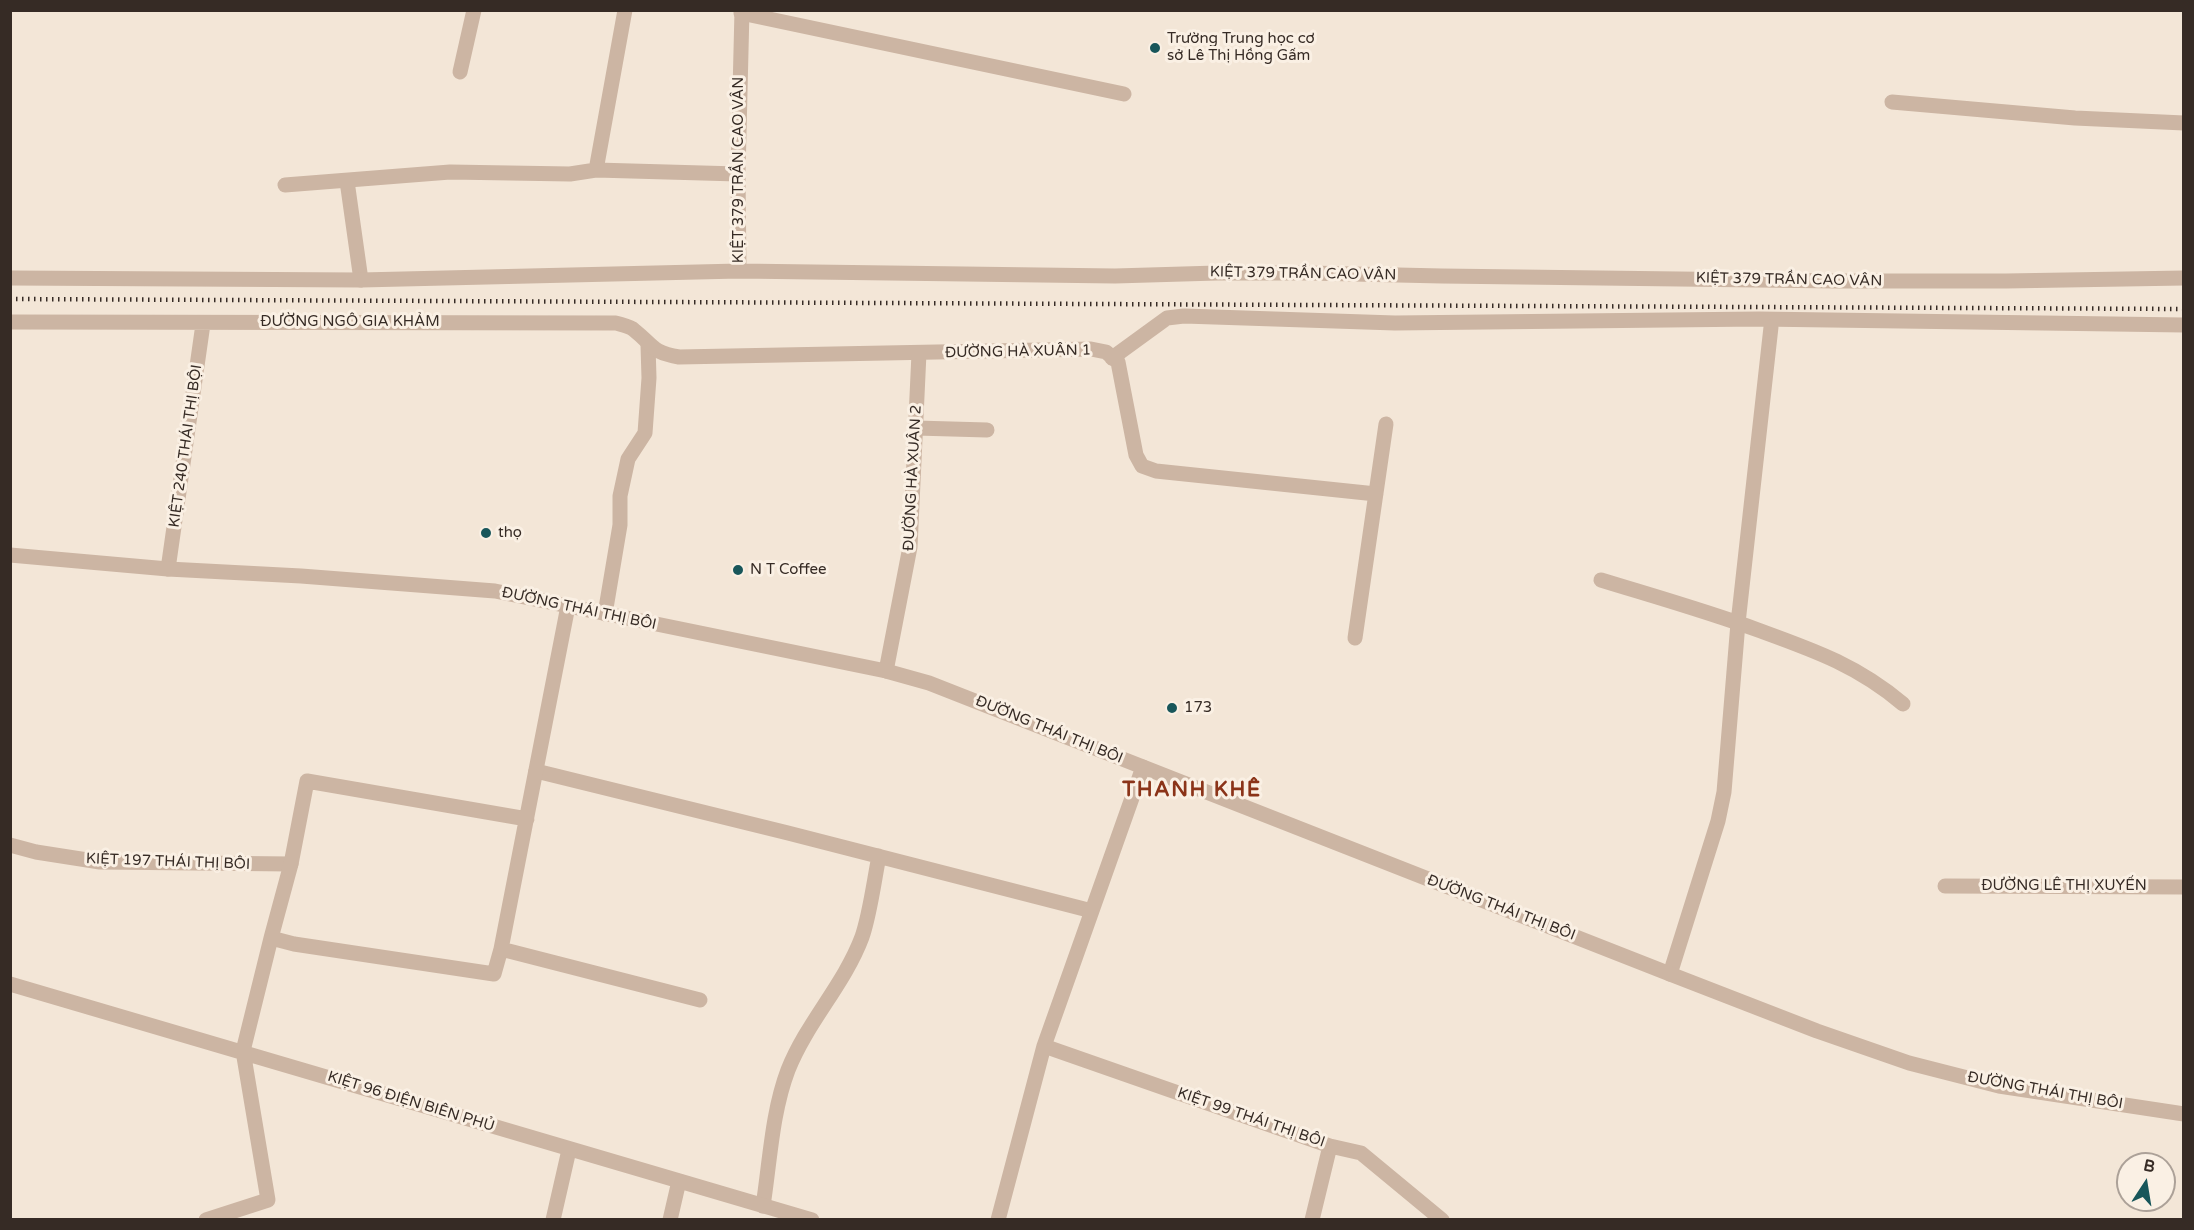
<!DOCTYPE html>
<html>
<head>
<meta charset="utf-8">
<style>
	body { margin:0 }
	#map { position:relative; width:2194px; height:1230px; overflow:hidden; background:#f3e6d7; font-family:"Varela Round",sans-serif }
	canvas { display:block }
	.frame { position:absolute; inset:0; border:12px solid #362b25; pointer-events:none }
	.north { position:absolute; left:2116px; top:1152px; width:60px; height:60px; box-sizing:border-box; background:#faf0e4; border:2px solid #aca198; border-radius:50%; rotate:12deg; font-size:16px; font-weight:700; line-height:24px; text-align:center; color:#362b25 }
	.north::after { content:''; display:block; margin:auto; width:21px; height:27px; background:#18565a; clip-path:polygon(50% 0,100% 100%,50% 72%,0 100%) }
</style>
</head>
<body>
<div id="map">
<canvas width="2194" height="1230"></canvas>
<div class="frame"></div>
<div class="north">B</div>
</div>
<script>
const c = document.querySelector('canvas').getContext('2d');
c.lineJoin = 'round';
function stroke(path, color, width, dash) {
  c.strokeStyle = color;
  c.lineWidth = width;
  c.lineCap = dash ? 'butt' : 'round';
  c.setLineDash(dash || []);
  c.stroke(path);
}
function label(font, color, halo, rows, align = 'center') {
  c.font = font + ' "Varela Round",sans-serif';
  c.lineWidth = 6;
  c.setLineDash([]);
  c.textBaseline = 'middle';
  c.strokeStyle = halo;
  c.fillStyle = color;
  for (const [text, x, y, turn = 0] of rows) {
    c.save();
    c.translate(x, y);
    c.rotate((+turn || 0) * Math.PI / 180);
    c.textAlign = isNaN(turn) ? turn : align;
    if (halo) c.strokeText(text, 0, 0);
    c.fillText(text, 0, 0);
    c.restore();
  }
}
stroke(new Path2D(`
	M741,13L1124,94
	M1892,102L2075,118L2184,123
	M596,170L738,174
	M347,181L361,280
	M285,185L450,172L570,174L596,170L625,10
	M1112,358L1167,318L1184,316L1395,323L1759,319L2184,325
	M605,614L620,525V496L628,459L645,433L649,378L648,345
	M536,771L788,833L1092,911
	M10,845L36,852L100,862L291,864
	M1044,1046L1330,1146L1361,1153L1442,1220
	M763,1206C770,1161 772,1112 788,1070C807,1022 844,985 862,937C870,914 874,881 879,856
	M553,1220L569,1150
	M998,1220L1044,1046L1143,767
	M1312,1220L1330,1146`), '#ccb5a3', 15);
stroke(new Path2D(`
	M460,72L474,10
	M739,271L738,174L742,10
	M10,278L361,280L739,271L1115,276L1217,273H1309L1442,276L1837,281H2006L2184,278
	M10,322L616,323C622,325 630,326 634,330C654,346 651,352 679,357L1091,349L1106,352L1118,362L1136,455L1142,466L1156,471L1376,494
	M916,428L987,430
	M168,569L203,324
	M1601,580C1653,596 1706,611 1758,630C1813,650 1857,665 1903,704
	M1355,638L1386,424
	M886,671L910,547L919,353
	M1945,886L2184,887
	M271,938L291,864L307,781L527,819
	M501,949L568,606
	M1670,974L1718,821L1724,792L1738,623L1771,327
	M10,984C278,1061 544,1143 812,1220
	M206,1220L268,1200L243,1051L271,938L294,944L494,974L501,949L700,1000
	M670,1220L679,1181`), '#ccb5a3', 15);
stroke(new Path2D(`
	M10,555L168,569L301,576L495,591L886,671L929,683L1670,974L1817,1031L1909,1063L1999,1086L2184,1114`), '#ccb5a3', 15);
stroke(new Path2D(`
	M10,299L2184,309`), '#362b25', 4.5, [1.5, 4.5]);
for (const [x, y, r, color] of [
	[1155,48,6,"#18565a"],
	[486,533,6,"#18565a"],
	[738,570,6,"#18565a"],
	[1172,708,6,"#18565a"]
]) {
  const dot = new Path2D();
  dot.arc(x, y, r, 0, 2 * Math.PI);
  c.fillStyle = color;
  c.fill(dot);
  stroke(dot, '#faf0e4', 2);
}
label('15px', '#362b25', '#faf0e4', [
	["Trường Trung học cơ",1167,39],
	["sở Lê Thị Hồng Gấm",1167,56],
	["thọ",498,533],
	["N T Coffee",750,570],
	["173",1184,708]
], 'left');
label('15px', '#362b25', '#faf0e4', [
	["KIỆT 379 TRẦN CAO VÂN",739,170,-90],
	["KIỆT 379 TRẦN CAO VÂN",1303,274,1],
	["KIỆT 379 TRẦN CAO VÂN",1789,280,1],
	["ĐƯỜNG NGÔ GIA KHẢM",350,322],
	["ĐƯỜNG HÀ XUÂN 1",1018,352,-1],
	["KIỆT 240 THÁI THỊ BỘI",186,446,-82],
	["ĐƯỜNG HÀ XUÂN 2",913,478,-87],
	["ĐƯỜNG THÁI THỊ BÔI",579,609,12],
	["ĐƯỜNG THÁI THỊ BÔI",1049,730,22],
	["KIỆT 197 THÁI THỊ BÔI",168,862,2],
	["ĐƯỜNG LÊ THỊ XUYẾN",2064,886],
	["ĐƯỜNG THÁI THỊ BÔI",1501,908,21],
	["ĐƯỜNG THÁI THỊ BÔI",2045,1091,10],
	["KIỆT 96 ĐIỆN BIÊN PHỦ",411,1102,17],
	["KIỆT 99 THÁI THỊ BÔI",1251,1118,19]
]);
c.letterSpacing = '1.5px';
label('bold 21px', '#8b3419', '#faf0e4', [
	["THANH KHÊ",1192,790]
]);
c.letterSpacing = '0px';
</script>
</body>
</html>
